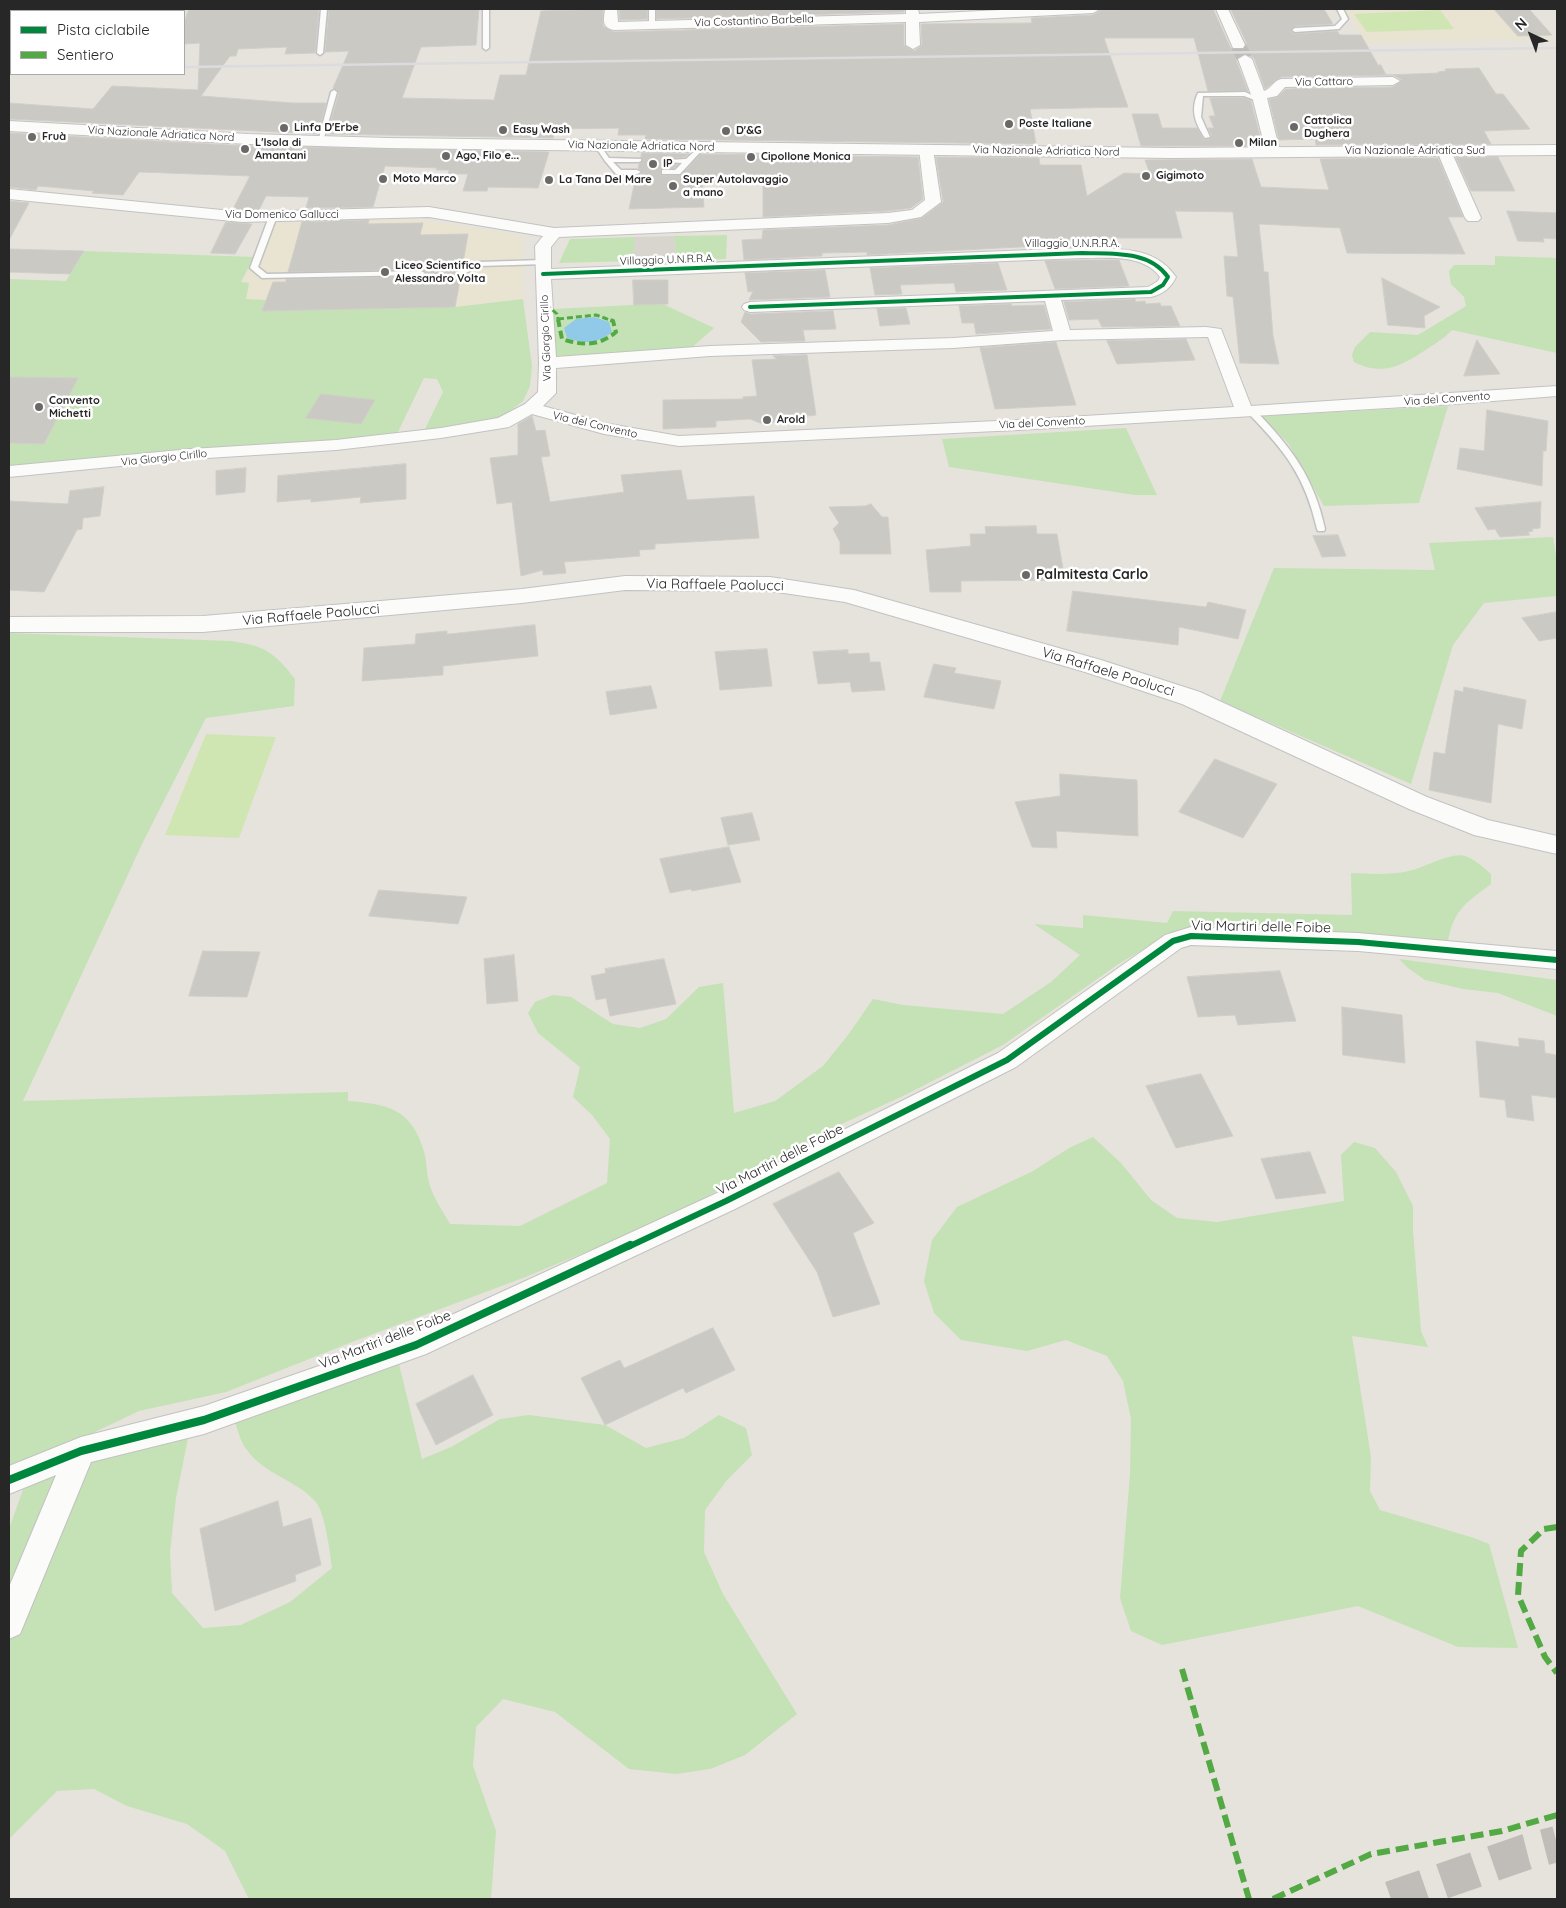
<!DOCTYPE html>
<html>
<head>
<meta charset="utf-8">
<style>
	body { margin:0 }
	#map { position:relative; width:1566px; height:1908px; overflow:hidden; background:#e6e3dd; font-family:Quicksand,sans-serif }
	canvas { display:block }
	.frame { position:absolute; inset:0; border:10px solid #272727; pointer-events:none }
	.legend { position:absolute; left:10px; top:10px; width:175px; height:65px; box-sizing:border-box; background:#fff; border:1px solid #a9a9a9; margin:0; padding:6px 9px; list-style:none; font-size:15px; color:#272727 }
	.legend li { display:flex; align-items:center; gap:10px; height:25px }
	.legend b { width:25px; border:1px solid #a9a9a9 }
	.north { position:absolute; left:1506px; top:10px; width:50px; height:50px; -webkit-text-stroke:4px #fff; paint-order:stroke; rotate:317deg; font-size:14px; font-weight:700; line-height:20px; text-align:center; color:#272727 }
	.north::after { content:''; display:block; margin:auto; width:18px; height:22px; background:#272727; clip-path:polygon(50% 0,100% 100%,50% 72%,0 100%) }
</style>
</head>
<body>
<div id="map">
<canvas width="1566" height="1908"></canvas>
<div class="frame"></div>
<ul class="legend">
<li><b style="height:6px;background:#00873e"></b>Pista ciclabile</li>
<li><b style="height:6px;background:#53aa44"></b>Sentiero</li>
</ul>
<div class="north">N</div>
</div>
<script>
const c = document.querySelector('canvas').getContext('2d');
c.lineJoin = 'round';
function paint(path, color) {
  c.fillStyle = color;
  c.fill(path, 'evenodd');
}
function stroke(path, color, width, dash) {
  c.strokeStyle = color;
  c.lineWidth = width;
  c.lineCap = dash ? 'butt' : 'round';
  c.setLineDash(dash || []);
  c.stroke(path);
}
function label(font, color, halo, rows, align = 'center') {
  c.font = font + ' Quicksand,sans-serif';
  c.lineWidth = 5;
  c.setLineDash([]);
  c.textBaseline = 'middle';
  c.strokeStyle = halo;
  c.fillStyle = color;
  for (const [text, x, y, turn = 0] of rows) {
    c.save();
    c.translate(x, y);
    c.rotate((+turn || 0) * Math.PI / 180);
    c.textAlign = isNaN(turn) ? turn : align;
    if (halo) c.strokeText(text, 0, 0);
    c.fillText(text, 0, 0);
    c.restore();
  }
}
paint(new Path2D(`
	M1344,9L1530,10L1556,39L1367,43Z
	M417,219L523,236V299L455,307L262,311L246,299L241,282L254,257L268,223Z`), '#e9e3d1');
paint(new Path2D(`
	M727,235L726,259L676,260L674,236Z
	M634,237V261L559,263L570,239Z
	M84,251L254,257L241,282L249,283L246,299L266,300L263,311L455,307L523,299L532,366L530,386L523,401L502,417L423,433L443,392L437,379L424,378L396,436L103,462L9,467V443L44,444L77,378L9,377V279L66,281Z
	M1495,256L1557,258V353L1452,330C1445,338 1436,343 1427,349C1403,365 1383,377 1354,362L1352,355L1355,347L1370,332L1418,335L1466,306L1464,297L1451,284L1449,271L1454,265H1495Z
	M633,305H665L714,328L689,350L552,361V309Z
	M1448,406L1419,503L1324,506L1288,443L1261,416Z
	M1126,428L1157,495H1135L949,467L942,439Z
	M1553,537L1557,562V596L1484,603L1453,645L1411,784L1220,701L1274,568L1435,570L1429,543Z
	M9,633L231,641C265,646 274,652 295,679L294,706L206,718L143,842L23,1101L348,1092V1101C388,1104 412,1109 424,1152C427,1161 426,1172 429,1182C432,1196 443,1211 450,1224L520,1226L607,1183L610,1139L592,1115L573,1097L580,1067L538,1033L528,1013L535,1002L553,995L571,997L613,1024L640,1028L666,1019L699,987L723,983L734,1113L775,1101L823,1066L848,1035L873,999L903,1005L1003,1014L1051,982L1080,955L1034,924L1083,928V915L1167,923L1173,911L1352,915L1351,873C1370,874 1391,875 1409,871C1424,868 1451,852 1465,856C1475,859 1484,868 1491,874V884C1466,903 1454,909 1448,941L1440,944L1422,943L1299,928L1202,925L1174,932L1120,963L1003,1045L903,1096L824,1132L668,1218L523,1278L352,1342L226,1392L139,1411L9,1473Z
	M1399,959L1557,980V1016L1498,993L1463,989L1425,980L1408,968Z
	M1093,1137L1121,1163L1151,1200L1177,1218L1217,1222L1344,1201L1341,1155L1354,1142L1375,1148L1396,1172L1413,1206V1231L1421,1331L1428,1347L1352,1336L1371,1457L1370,1491L1380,1510L1474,1538L1489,1544L1518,1648L1458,1647L1358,1606L1162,1645L1131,1631L1120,1598L1130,1474L1131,1419L1123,1381L1107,1356L1066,1340L1027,1351L961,1340L934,1313L924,1281L932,1240L957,1207L1033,1171L1069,1148Z
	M398,1360L422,1459L451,1447L500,1419L529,1415L605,1425L646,1448L684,1438L719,1415L746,1428L752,1455L727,1480L705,1510L704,1552L723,1594L797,1714L745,1755L710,1769L676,1774L629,1769L555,1712L503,1699L476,1727L473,1766L496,1831L491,1899H249L225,1851L187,1824L127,1806L94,1789L57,1791L9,1839V1529L25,1484L145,1445L188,1438L176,1498L170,1552L172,1593L203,1628L241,1625L290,1602L332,1568C330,1553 325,1511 315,1501C296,1480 264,1474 247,1450C241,1443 238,1431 235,1422Z`), '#c4e2b5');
paint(new Path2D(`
	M1440,10L1454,29L1367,32L1354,14Z
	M206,734L276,737L239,838L165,835Z`), '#cfe6b3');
paint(new Path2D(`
	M674,236L676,260L634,261V237Z`), '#d8d5ce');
paint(new Path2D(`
	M594,317L609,322L612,332C597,344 586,344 567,338L564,328L576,319Z`), '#91cae8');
const building = new Path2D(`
	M189,9H319L315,53L285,54L287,47L238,49L236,56H230L201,96L293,103H326L318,134L9,119V103L93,109L112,86L198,90L200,43L184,44V23Z
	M329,9H479L476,45L421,47L402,98L494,100L500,75H526L541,11L603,9V26L614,32L904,24V45L914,51L922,45L921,24L1032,23L1031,18L1093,15L1101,10L1149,9H1213L1231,49L1243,50L1247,44L1231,10L1324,9L1333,24L1295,26L1290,31L1295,34L1337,31L1340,35H1361L1378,65H1381L1386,75L1439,73L1438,72L1446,71L1445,69L1479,68L1496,94H1503L1530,129L1484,131L1491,144L1316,145L1315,139L1279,140L1269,99L1278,97L1286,89L1393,87L1402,80L1393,75L1281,77L1265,89L1254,58L1244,53L1236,60L1248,91H1208L1194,38H1104L1128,107L1030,109L1036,144L645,139L646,135H618L619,128L555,129L553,138L327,134L339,93L333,88L349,51L325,52Z
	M619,9H647V19L620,20Z
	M657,9H904V12L657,19Z
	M1494,9H1529L1552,35L1518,36Z
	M1210,98H1244L1251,101L1261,140H1255L1257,144H1247L1248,146H1141L1132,114H1158L1162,128H1197L1204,140L1210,139L1212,136L1208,128H1214L1209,116H1215Z
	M9,133L248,146L549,152L538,188L488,187L487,191H463L468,174H448L449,170H436L437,168L385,166L373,207L306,208L309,197L266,196L259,210H242L233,209L250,176L139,172L123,195L92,193L94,191L38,186L36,190L9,187Z
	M642,153L689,154L685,157L665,159L666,164L678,165L674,168L661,169L660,174L662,176L681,175L701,154L918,157L923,199L911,208L888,211L763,217V181L702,180L704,207L629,209L636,176L643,173L638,168L639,164L643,161L641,157Z
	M936,157L1039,158L1040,165H1081L1087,196L1124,173L1150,174L1145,160L1252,159L1261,187L1329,190L1320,159L1438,158L1463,217H1448L1465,254L1347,253L1340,228L1259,224L1264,272H1268L1273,336L1279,364L1240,363L1233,297L1227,296L1224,256L1238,257L1233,212L1175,211L1182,238H1109L1113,247L1040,248L1039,246L867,255V252L822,253V256L744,260L742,240L762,239L763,230L888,225L922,218L943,202Z
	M1498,157L1515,191H1471L1456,158Z
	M9,201L29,203L9,240Z
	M1507,211L1557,213V239L1543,238L1544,242L1518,241Z
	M369,220L368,224L423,223L420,235L468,234L462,268L455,271L461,275L455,307L262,311L273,282H286V279L421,277L426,275L427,272L421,269L288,272L302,222Z
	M226,222L252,224L235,254L211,253Z
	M9,249L84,251L70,274L9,272Z
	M1082,260H1119L1129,286L1055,289L1045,261Z
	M998,263L1007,290L956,292L954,283L900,285L902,294L875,295L870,268Z
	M825,270L830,297L749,300L753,291L748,292L745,273Z
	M1382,278L1440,307L1424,316L1425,328L1388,325Z
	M633,280H668V304L634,305Z
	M1135,299L1136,302L1145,301L1146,304L1160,303L1161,306H1171L1180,326L1102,327L1098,319L1069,320L1064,302Z
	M1011,304L1012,306L1044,305L1051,329L976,334L974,323H962L959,306Z
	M906,308L910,324L880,326L877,309Z
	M833,311L836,329L803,330L805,341L761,342L741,322L745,312L750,314Z
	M1186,339L1195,360L1117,364L1107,341Z
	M1477,340L1500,374L1464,376Z
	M1056,342L1076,405L995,409L980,348Z
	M807,355L816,415L781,419L782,422L760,423L750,419L716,421V427L663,429V400L743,399V397L757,396L752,360L777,359L773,356Z
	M9,377L78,378L44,444L9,443Z
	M321,394L375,400L361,424L306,418Z
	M1487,410L1548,421L1546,451H1543L1542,486L1457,469L1460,448L1484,451Z
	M532,416L536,431L545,430L550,456L541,457L550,502L624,492L621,475L681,470L687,500L754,496L759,538L655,544V549L639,550L640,556L564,562L566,573L543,575V570L521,576L512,502L497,504L490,458L518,455V424Z
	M406,464V499L360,503L361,497L311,502V499L277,502L278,476Z
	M246,468L245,492L216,495V471Z
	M104,487L100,516L83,518L82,529L77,530L44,592L9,590V501L68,504L70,491Z
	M1541,502L1540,528L1532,529L1533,531L1528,532L1530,535L1500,537L1495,529L1488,530L1475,508Z
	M871,504L882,517H888L891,554H840V542L833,529L839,523L829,507L865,506Z
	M1036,526L1037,534H1057L1065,580L961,581V592H930L926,550L971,546L970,534H986L985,527Z
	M1338,535L1346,556L1322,557L1313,536Z
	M1073,591L1206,607L1208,602L1246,610L1238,639L1179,627L1178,645L1067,631Z
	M1557,612V638L1539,641L1522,618Z
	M535,625L538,656L443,666V675L362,681L364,648L415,644L416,634L447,631V634Z
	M767,649L772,686L720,690L715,652Z
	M848,650V654L869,653L870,662H880L885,690L852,692L850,682L818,684L813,652Z
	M934,664L956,668L954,673L1001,681L994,709L924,697Z
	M651,686L657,708L610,715L606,692Z
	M1464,687L1526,700L1522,729L1498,724L1491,803L1429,790L1434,752L1445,754L1455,690L1463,692Z
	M1215,759L1277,784L1243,838L1179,812Z
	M1060,774L1137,780L1138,836L1056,831L1057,848L1032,847L1015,802L1060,796Z
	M752,813L760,840L728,845L721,818Z
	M729,847L741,882L692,891L691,889L670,893L660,859Z
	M379,890L467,897L458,924L369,916Z
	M203,951L260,952L247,997L189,996Z
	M514,955L518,1001L487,1004L484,959Z
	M664,959L676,1004L610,1016L606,998L596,1000L591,976L606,973L605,969Z
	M1280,971L1296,1021L1238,1025L1235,1015L1198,1017L1187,977Z
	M1342,1007L1402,1015L1405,1063L1343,1055Z
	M1519,1038L1544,1041L1545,1053L1557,1055V1098L1531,1095L1534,1121L1507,1117L1505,1100L1480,1097L1476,1041L1519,1047Z
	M1201,1074L1233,1136L1176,1148L1146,1086Z
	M1310,1152L1326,1193L1276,1199L1261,1159Z
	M839,1172L874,1223L853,1233L880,1304L833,1317L817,1272L773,1204Z
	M713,1328L735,1370L686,1393L683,1388L605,1425L581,1378L620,1360L624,1368Z
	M473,1375L493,1415L436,1445L416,1404Z
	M278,1501L283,1527L311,1518L321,1565L295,1575L296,1581L215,1611L200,1529Z`);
paint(building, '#cbc9c4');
stroke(building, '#d1cec9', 1);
stroke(new Path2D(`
	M1238,45L1245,59`), '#c0bdb9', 15, [15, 8]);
stroke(new Path2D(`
	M1391,1899L1526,1852L1557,1844`), '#c0bdb9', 36, [36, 18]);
const lane = new Path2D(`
	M79,9H85L84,11H78Z
	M321,9H327L323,53L320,55L317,53Z
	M483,9H489V48L486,50L483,48Z
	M649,9H655V25L652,27L649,25Z
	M1337,9H1343L1348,19L1339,29L1295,32L1292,30L1295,28L1335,26L1342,19Z
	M334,90L337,92L323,141L318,142L331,92Z
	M1245,92L1263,100L1260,102L1244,96H1203L1201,117L1210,137L1205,138C1195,123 1190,110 1198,93Z
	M596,145H600L609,158L641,159V161L639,162H613L621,170H637L641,172L637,174H616L605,161L595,146Z
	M700,146L705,147L680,174H662V170H675L682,163L666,162V160L686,159Z
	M270,214L277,216L258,267L267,274L421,271L425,273L421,275L262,278L250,268Z
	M543,260H546V264L480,266L464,274L457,272L479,262Z
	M1251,408L1254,409C1291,447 1314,477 1325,529L1324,531H1318L1317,529C1305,476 1285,451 1248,413V409Z`);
const street = new Path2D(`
	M605,9H617L618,22L906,14V9H918L919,14L1022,9H1100L1093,13L919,22L920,45L913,49L906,45V22L614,30C601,27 604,20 605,9Z
	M1216,9H1228L1245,45L1243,48H1233Z
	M1245,55L1252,59L1264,91C1271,89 1273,81 1281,79L1393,77L1400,81L1393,85L1285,87L1277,96L1267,98L1280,152L1278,155H1268L1266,152L1253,100L1238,59Z
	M926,145L931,146L933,149L941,202L921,217L888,223L559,237L551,247V269L1082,248C1117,249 1154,245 1176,277C1171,288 1163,294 1151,297L1061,300L1070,330L1206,327L1221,329L1251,406L1557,386V396L1455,404L1018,430L679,446L604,434L532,414L509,427L441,438L336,450L191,459L9,477V466L191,449L336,440L441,428L498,418L525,404L538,392L539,363L535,246L543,236L429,217L242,222L9,199V189L242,212L429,207L554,228L888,213L912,210L925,200L919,149L921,146ZM1082,258C1107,258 1144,254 1160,277L1158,281L1148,287L750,302L744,304L742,307L744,310L750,312L1045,301L1053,331L953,338L710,346L556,357L551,279ZM1206,337H1208L1234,407L1018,420L679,436L604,423L543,406L556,393V368L710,356L953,348L1063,340Z
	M1444,147L1449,148L1451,151L1481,218L1478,221H1468L1465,218L1437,151L1439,148Z
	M1191,927L1358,933L1557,951V969L1358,951L1191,945L1181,948L1016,1067L735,1209L426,1354L204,1434L91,1462L20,1634L9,1639V1587L56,1475L9,1494V1466L81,1437L204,1406L408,1335L717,1193L998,1053L1165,935Z`);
const secondary = new Path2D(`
	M9,121L248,134L388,138L1171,148L1557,145V155L1171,158L388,148L248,144L9,131Z
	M625,576L770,577L854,590L1101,660L1200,692L1427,797L1488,820L1557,836V854L1474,835L1409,809L1182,704L1085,672L845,602L770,591L625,590L522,603L203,632H9V617L203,616L522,589Z`);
stroke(lane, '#c3c2c3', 3);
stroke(street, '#c3c2c3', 2);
stroke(secondary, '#c3c2c3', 2);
paint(lane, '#fbfbfa');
paint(street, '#fbfbfa');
paint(secondary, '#fbfbfa');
stroke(new Path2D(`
	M184,67L1557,48
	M9,69H11`), '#dcdbdd', 2.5);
stroke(new Path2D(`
	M546,304L557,314L558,319
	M558,319L596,315L610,320`), '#53aa44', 3, [6, 3]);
stroke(new Path2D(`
	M558,319L562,339C583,346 599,346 616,332L613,321L607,319`), '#53aa44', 4, [8, 4]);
stroke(new Path2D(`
	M1557,1527L1544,1529L1521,1551L1518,1595L1545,1657L1557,1673
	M1182,1669L1249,1899
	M1273,1899L1371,1854L1502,1831L1557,1815`), '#53aa44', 6, [13, 6]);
stroke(new Path2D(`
	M543,274L1082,253C1112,254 1149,250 1168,277L1163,285L1151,292L750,307`), '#00873e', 4);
stroke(new Path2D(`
	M628,1247L726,1201L1007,1060L1173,941L1191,936L1358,942L1557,960`), '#00873e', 6);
stroke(new Path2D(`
	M9,1480L81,1451L204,1420L416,1345L630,1245`), '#00873e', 8);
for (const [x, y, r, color] of [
	[1009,124,5,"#6a6967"],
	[1294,127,5,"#6a6967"],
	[284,128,5,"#6a6967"],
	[503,130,5,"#6a6967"],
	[726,131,5,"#6a6967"],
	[32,137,5,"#6a6967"],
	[1239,143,5,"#6a6967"],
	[245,149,5,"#6a6967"],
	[446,156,5,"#6a6967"],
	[751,157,5,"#6a6967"],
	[653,164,5,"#6a6967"],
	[1146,176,5,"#6a6967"],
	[383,179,5,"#6a6967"],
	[549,180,5,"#6a6967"],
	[673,186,5,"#6a6967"],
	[385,272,5,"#6a6967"],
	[39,407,5,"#6a6967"],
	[767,420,5,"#6a6967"],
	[1026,575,5,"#6a6967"]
]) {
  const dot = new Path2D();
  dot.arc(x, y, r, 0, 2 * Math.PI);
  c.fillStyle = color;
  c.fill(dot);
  stroke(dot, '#fff', 2);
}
label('11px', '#272727', '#fff', [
	["Via Costantino Barbella",754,21,-2],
	["Via Cattaro",1324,82,-1],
	["Via Nazionale Adriatica Nord",161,134,3],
	["Via Nazionale Adriatica Nord",641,146,1],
	["Via Nazionale Adriatica Nord",1046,151,1],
	["Via Nazionale Adriatica Sud",1415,151],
	["Via Domenico Gallucci",282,215],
	["Villaggio U.N.R.R.A.",1072,244],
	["Villaggio U.N.R.R.A.",667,260,-2],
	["Via Giorgio Cirillo",546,338,-92],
	["Via del Convento",1447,399,-4],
	["Via del Convento",1042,423,-3],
	["Via del Convento",595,425,13],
	["Via Giorgio Cirillo",164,458,-6]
]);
label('bold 11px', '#272727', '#fff', [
	["Cattolica",1304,121],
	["Dughera",1304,134],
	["Poste Italiane",1019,124],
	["Linfa D'Erbe",294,128],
	["Easy Wash",513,130],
	["D'&G",736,131],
	["Fruà",42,137],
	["L'Isola di",255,143],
	["Amantani",255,156],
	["Milan",1249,143],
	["Ago, Filo e...",456,156],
	["Cipollone Monica",761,157],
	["IP",663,164],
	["Gigimoto",1156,176],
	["Moto Marco",393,179],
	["La Tana Del Mare",559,180],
	["Super Autolavaggio",683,180],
	["a mano",683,193],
	["Liceo Scientifico",395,266],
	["Alessandro Volta",395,279],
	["Convento",49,401],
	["Michetti",49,414],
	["Arold",777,420]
], 'left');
label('bold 14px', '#272727', '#fff', [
	["Palmitesta Carlo",1036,575]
], 'left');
label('14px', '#272727', '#fff', [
	["Via Raffaele Paolucci",715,585,1],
	["Via Raffaele Paolucci",311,615,-5],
	["Via Raffaele Paolucci",1108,672,17],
	["Via Martiri delle Foibe",1261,927,1],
	["Via Martiri delle Foibe",780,1160,-27],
	["Via Martiri delle Foibe",385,1340,-21]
]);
</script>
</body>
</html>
